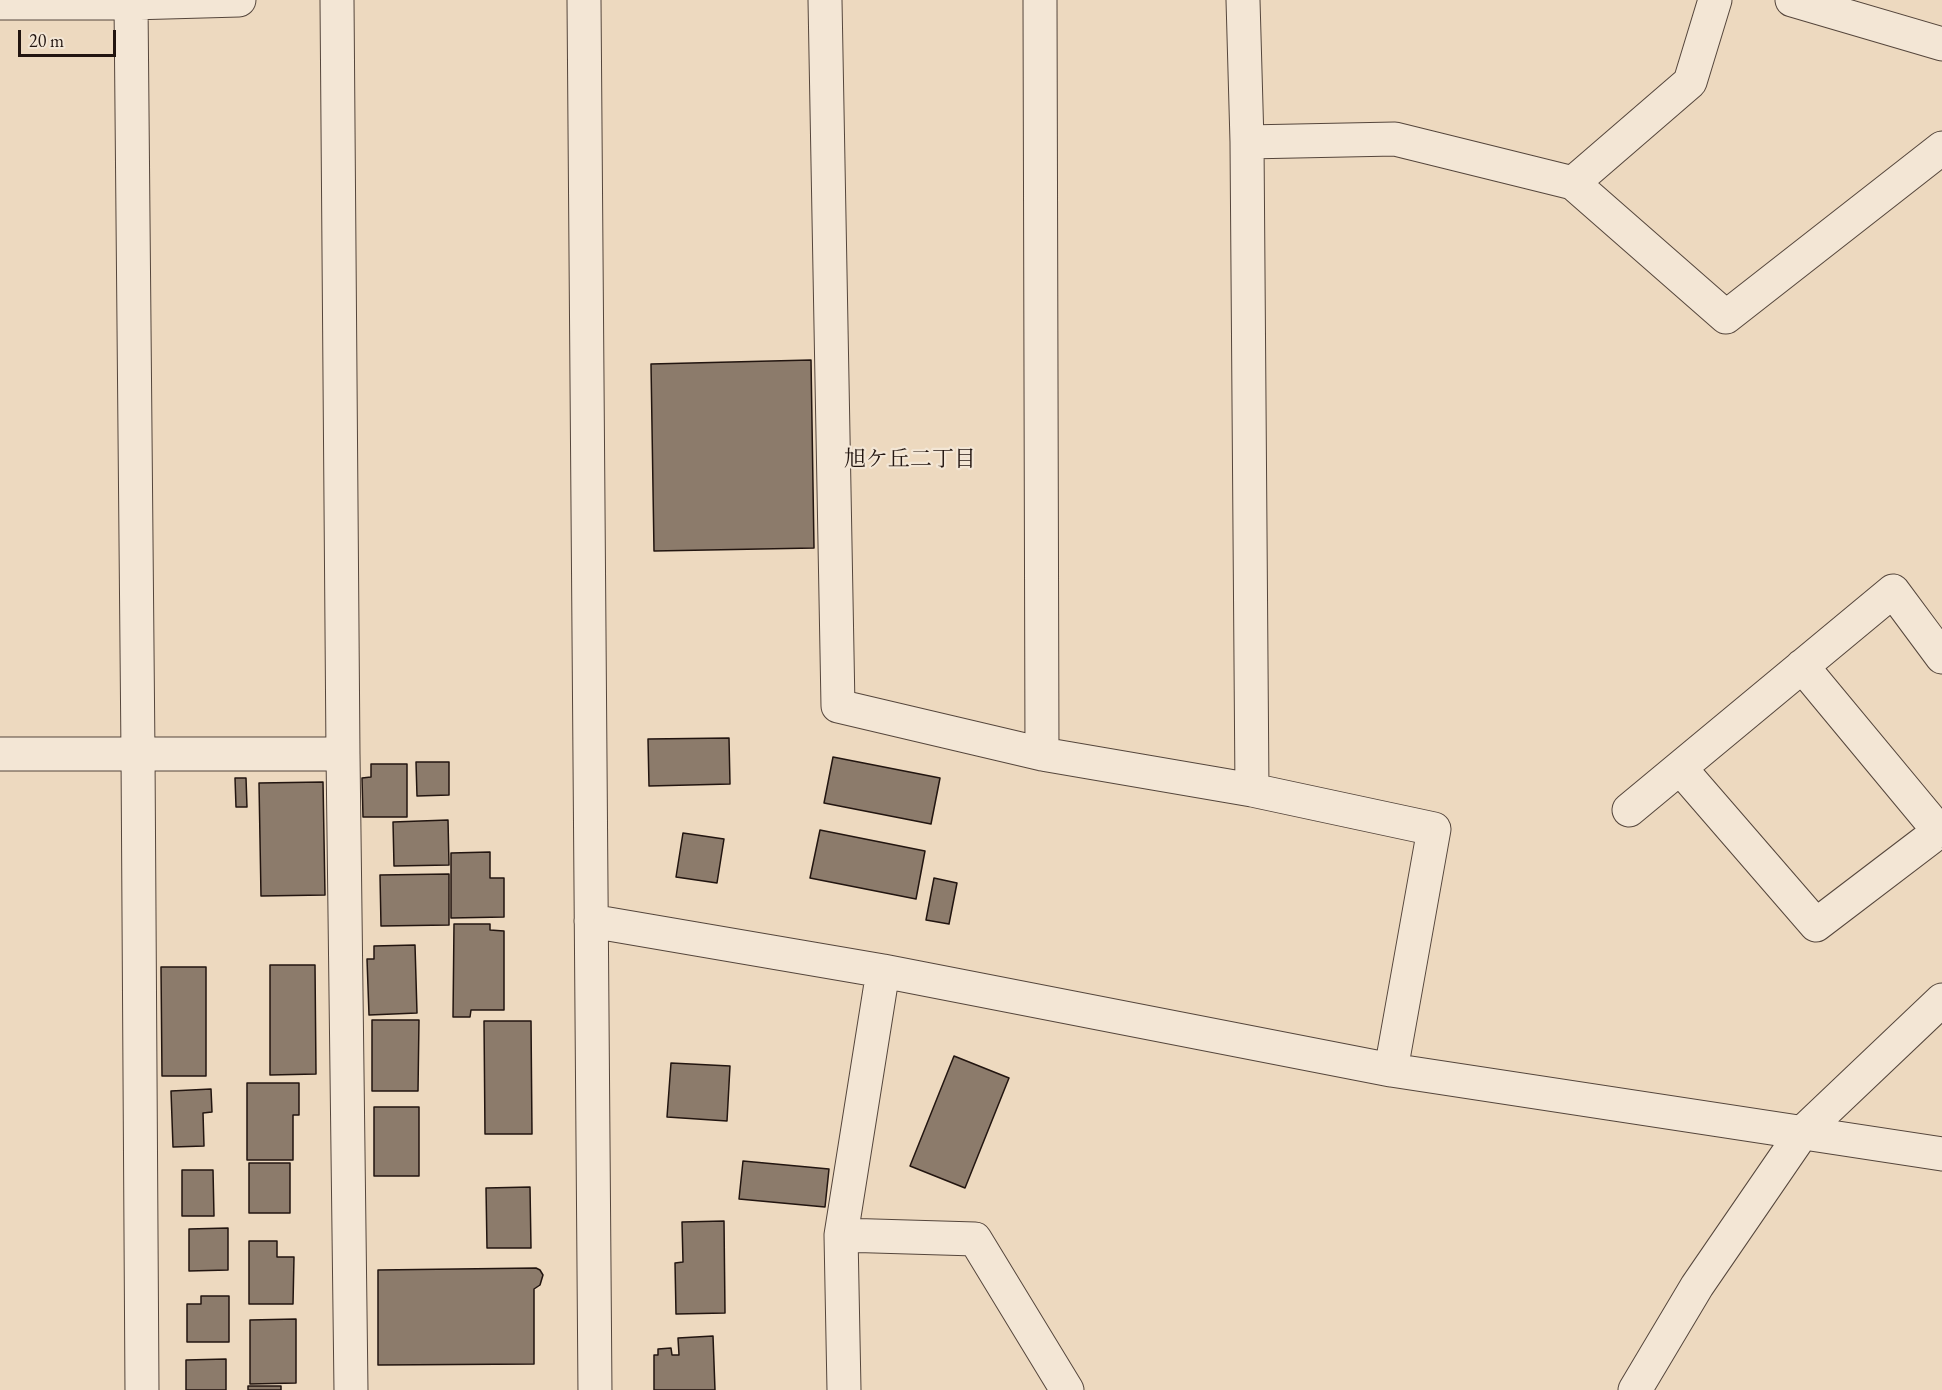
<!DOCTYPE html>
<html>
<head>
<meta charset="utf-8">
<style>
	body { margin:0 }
	#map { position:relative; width:1942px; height:1390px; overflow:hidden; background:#edd9bf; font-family:"EB Garamond",serif }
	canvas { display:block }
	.scale { position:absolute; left:18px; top:30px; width:98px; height:27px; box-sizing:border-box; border:3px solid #221510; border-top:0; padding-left:8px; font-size:18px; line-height:21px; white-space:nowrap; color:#221510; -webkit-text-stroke:4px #f3e6d5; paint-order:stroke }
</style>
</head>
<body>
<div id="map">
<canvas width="1942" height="1390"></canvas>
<div class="scale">20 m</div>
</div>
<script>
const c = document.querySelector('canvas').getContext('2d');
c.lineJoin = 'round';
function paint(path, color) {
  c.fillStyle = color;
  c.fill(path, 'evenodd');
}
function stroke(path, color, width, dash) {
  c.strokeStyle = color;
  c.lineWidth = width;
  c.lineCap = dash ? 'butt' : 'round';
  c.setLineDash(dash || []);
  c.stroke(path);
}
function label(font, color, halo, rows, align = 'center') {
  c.font = font + ' "EB Garamond","Noto Serif JP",serif';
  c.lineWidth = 4.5;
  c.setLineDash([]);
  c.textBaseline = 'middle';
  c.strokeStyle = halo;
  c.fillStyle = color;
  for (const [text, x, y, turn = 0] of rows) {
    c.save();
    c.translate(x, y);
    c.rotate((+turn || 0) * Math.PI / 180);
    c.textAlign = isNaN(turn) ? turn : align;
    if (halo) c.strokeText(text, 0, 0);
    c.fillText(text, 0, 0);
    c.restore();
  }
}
const building = new Path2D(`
	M811,360L814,548L654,551L651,364Z
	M729,738L730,784L649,786L648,739Z
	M833,757L940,778L931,824L824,803Z
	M416,762H449V795L417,796Z
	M371,764H407V817H363L362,778L371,777Z
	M235,778H246L247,807H236Z
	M323,782L325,895L261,896L259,783Z
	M448,820L449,865L394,866L393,822Z
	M820,830L925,851L916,899L810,878Z
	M683,833L724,839L717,883L676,877Z
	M490,852V878H504V917L451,918V853Z
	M449,874V925L381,926L380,875Z
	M934,878L957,883L949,924L926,920Z
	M454,924H490V930L504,931V1010H471L470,1017H453Z
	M415,945L417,1013L369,1015L367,959H374V946Z
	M270,965H315L316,1074L270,1075Z
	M161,967H206V1076H162Z
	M372,1020H419L418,1091H372Z
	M484,1021H531L532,1134H485Z
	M954,1056L1009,1078L965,1188L910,1166Z
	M671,1063L730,1066L727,1121L667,1117Z
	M247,1083H299V1115H293V1160H247Z
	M211,1089L212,1112L203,1113L204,1146L173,1147L171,1091Z
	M374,1107H419V1176H374Z
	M743,1161L829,1169L825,1207L739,1199Z
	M249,1163H290V1213H249Z
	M182,1170H213L214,1216H182Z
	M530,1187L531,1248H487L486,1188Z
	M724,1221L725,1313L676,1314L675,1263L683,1262L682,1222Z
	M228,1228V1270L189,1271V1229Z
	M249,1241H277V1257H294L293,1304H249Z
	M536,1268L540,1270L543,1275L540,1285L534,1289V1364L378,1365V1270Z
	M201,1296H229V1342H187V1304H201Z
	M296,1319V1383L250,1384V1320Z
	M713,1336L715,1390H654V1355H658V1349L671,1348L672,1355H679L678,1338Z
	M226,1359V1390H186V1360Z
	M248,1386H281V1390H248Z`);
paint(building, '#8c7b6b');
stroke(building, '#221510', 1.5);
const minor = new Path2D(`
	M337,0L343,754L351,1390
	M584,0L595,1390
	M825,0L838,706L1042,754L1252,790L1434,829L1391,1070
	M1040,0L1042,754
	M1243,0L1247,142L1252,790
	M1792,0L1942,44
	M0,3H131L239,0
	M131,3L138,755L142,1390
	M1247,142L1395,139L1573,183L1726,317L1942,148
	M1573,183L1690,82L1715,0
	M1802,666L1939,831
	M0,754H343
	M1680,768L1816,925L1942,829
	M1629,810L1893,591L1942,657
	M591,921L883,971L1391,1070L1942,1154
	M841,1235L975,1239L1067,1390
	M844,1390L841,1235L883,971
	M1635,1390L1697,1286L1802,1133L1942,1000`);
stroke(minor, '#55463c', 35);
stroke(minor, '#f3e6d5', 33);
label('22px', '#221510', '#f3e6d5', [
	["旭ケ丘二丁目",910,460]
]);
</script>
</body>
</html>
